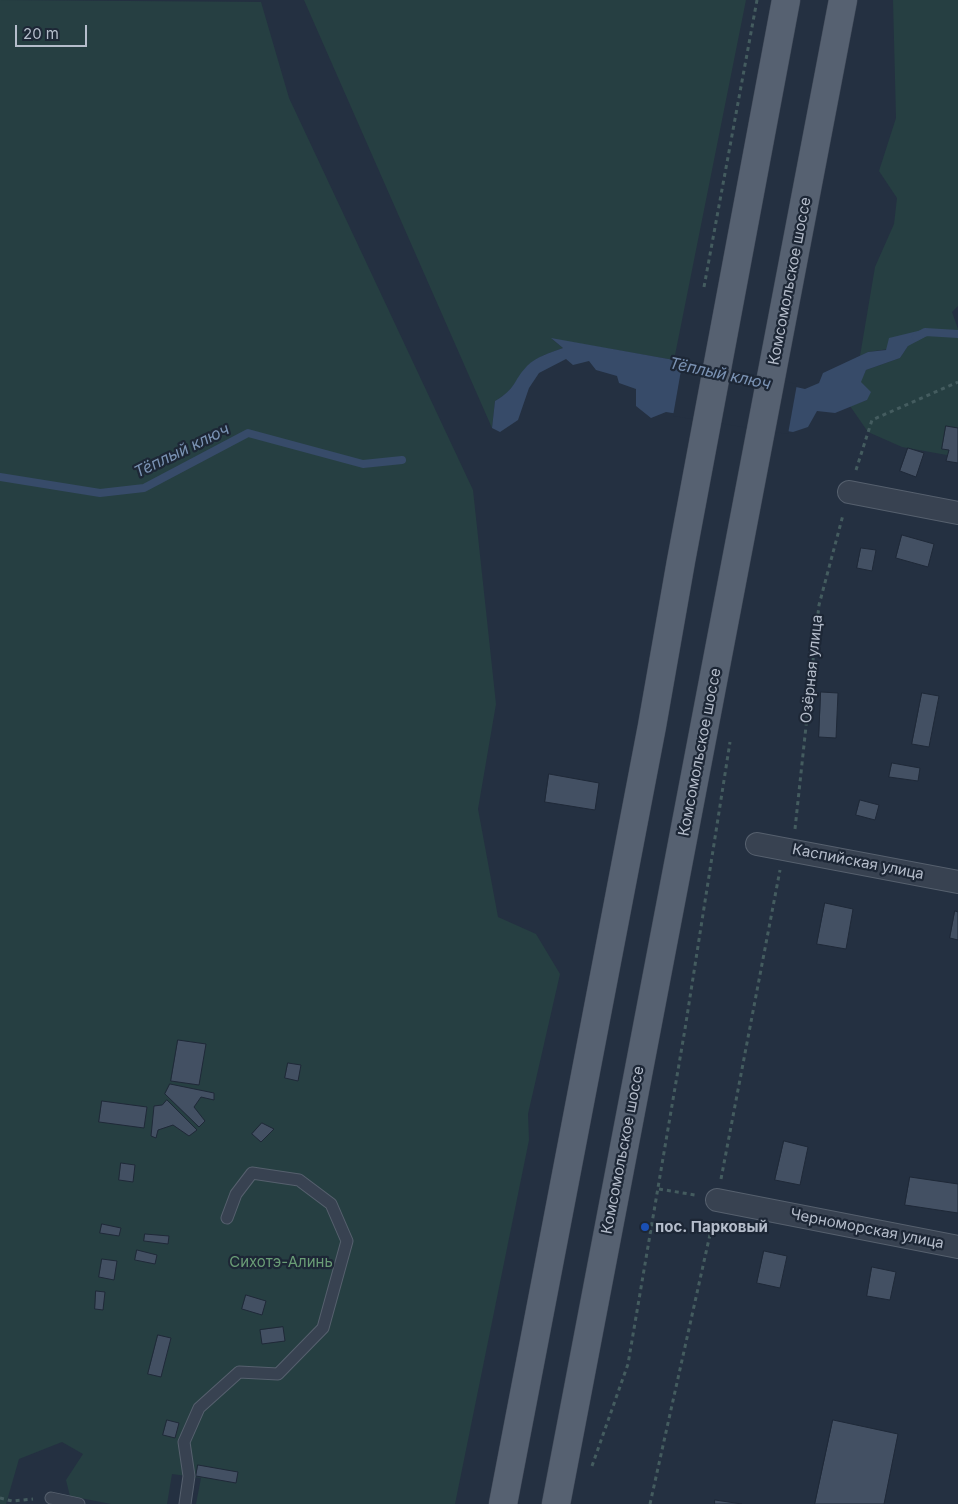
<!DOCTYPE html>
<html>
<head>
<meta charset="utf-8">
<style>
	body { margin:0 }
	#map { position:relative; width:958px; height:1504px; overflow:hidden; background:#243041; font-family:Inter,sans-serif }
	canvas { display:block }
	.scale { position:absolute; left:15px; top:25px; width:72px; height:22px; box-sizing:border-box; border:2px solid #b5bdcb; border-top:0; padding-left:6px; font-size:15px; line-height:18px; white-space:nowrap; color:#b5bdcb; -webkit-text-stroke:4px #1d2736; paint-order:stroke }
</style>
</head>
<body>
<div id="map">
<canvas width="958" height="1504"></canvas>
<div class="scale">20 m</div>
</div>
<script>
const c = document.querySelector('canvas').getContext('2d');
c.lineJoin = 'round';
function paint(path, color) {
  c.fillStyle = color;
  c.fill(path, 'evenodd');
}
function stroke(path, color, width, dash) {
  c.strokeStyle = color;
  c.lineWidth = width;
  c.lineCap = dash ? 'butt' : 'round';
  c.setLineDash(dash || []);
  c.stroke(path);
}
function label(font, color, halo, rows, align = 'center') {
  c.font = font + ' Inter,sans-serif';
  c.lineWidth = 4.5;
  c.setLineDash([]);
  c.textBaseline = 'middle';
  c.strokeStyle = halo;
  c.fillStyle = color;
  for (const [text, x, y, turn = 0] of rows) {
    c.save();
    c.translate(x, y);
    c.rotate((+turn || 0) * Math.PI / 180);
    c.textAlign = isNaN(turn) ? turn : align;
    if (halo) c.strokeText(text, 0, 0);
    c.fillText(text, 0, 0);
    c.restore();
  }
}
paint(new Path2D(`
	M0,0L261,2L289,98L473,490L496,704L478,809L498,917L536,934L560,974L528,1114L529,1140L455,1504H196L201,1478L172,1474L167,1504H111L70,1496L66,1480L83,1454L62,1442L19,1459L6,1504H0Z
	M304,0H746L674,360L552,339L563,348C550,353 535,357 526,368C513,384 514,390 495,401L492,428Z
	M893,0H958V306L952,312L958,329V457L902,447L868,432L850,406L867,400L860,382L866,370L900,358L908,346L868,352L860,356L875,267L894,224L897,198L879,171L896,118Z`), '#263f42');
paint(new Path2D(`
	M922,330L929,335L908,346L900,358L866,370L861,382L871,392L867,400L835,413L817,411L808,427L793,432L666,412L651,418L636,406V389L619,383L617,376L596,370L589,361L573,365L566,359L539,373L529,388L518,420L500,432L492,428L495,401C517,388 512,382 527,366C537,356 550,353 563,348L551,338L674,360L805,389L819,383L823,373L868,352L886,350L889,338Z`), '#374b69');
paint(new Path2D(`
	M683,359L797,384L788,434L673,416Z`), '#243041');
stroke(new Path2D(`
	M916,337L925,332L958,334
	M0,477L100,493L144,488L248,433L363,464L402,460`), '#374b69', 8);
const building = new Path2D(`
	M946,426L958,428V463L946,461L949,450L942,449Z
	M908,448L924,453L916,477L900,471Z
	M902,535L934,544L928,567L896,558Z
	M861,548L876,550L872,571L857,568Z
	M821,692L838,693L836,738L819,737Z
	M922,693L939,696L929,747L912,744Z
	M892,763L920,768L918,781L889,777Z
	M549,774L599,783L595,810L545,802Z
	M860,800L879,805L875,820L856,815Z
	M825,903L853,909L846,949L817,944Z
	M955,911L958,912V940L950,938Z
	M178,1040L206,1044L199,1085L171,1081Z
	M288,1063L301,1065L298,1081L285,1078Z
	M170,1084L214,1093V1100L201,1097L194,1107L205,1121L199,1127L165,1094Z
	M167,1100L197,1130L189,1136L173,1125L158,1130L156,1138L151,1136L154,1106L162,1105Z
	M102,1101L147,1107L144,1128L99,1122Z
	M262,1123L274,1129L261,1142L252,1134Z
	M784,1141L808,1147L800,1185L775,1180Z
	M121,1163L135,1165L133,1182L119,1180Z
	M910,1177L958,1184V1213L905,1205Z
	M102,1224L121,1228L119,1236L100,1233Z
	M145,1234L169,1236L168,1244L144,1241Z
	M137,1250L157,1255L155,1264L135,1260Z
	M764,1251L787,1256L780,1288L757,1283Z
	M102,1259L117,1261L114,1280L99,1277Z
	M872,1267L896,1272L890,1300L867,1296Z
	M96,1291L105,1292L103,1310L95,1309Z
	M246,1295L266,1301L262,1315L242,1309Z
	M283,1327L285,1341L262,1344L260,1330Z
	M158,1335L171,1338L161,1377L148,1374Z
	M167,1420L179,1423L175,1438L163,1435Z
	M833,1420L898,1434L884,1504H815Z
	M198,1465L238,1472L236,1483L196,1476Z
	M715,1500L742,1504H715Z`);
paint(building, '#435063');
stroke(building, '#1f2938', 1);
const service = new Path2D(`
	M51,1498L79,1504
	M185,1504L189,1476L184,1442L199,1408L239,1372L278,1374L323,1328L347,1241L331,1204L299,1180L252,1173L236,1194L227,1218`);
const minor = new Path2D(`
	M849,492L958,513
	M757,844L958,882
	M717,1200L958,1247`);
const primary = new Path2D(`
	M503,1504L652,726L681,561L786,0
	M556,1504L843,0`);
stroke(service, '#56606e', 13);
stroke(minor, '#56606e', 24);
stroke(primary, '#424b5a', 29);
stroke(new Path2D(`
	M704,287L757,0
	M856,470L872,420L958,382
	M795,829L819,605L843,515
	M721,1179L780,870
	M659,1189L695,1195
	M592,1466L628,1364L685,1029L730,742
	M0,1498L12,1501L33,1499
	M650,1504L713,1221`), '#445c5f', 3, [4, 4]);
stroke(service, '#384251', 11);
stroke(minor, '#384251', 22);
stroke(primary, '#566171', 28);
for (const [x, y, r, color] of [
	[645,1227,5,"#1a4fb4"]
]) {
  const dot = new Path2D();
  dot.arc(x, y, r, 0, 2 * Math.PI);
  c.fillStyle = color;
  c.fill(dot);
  stroke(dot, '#1d2736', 2);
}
label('15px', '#b5bdcb', '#1d2736', [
	["Комсомольское шоссе",790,281,-79],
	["Озёрная улица",812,669,-84],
	["Комсомольское шоссе",700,752,-79],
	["Каспийская улица",858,862,11],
	["Комсомольское шоссе",623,1150,-79],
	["Черноморская улица",867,1229,11]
]);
label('bold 15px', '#b5bdcb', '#1d2736', [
	["пос. Парковый",655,1227]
], 'left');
label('15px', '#6a9d76', '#1d2736', [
	["Сихотэ-Алинь",281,1262]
]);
label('italic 16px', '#7b93b4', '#1d2736', [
	["Тёплый ключ",720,374,12],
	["Тёплый ключ",182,451,-26]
]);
</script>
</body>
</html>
